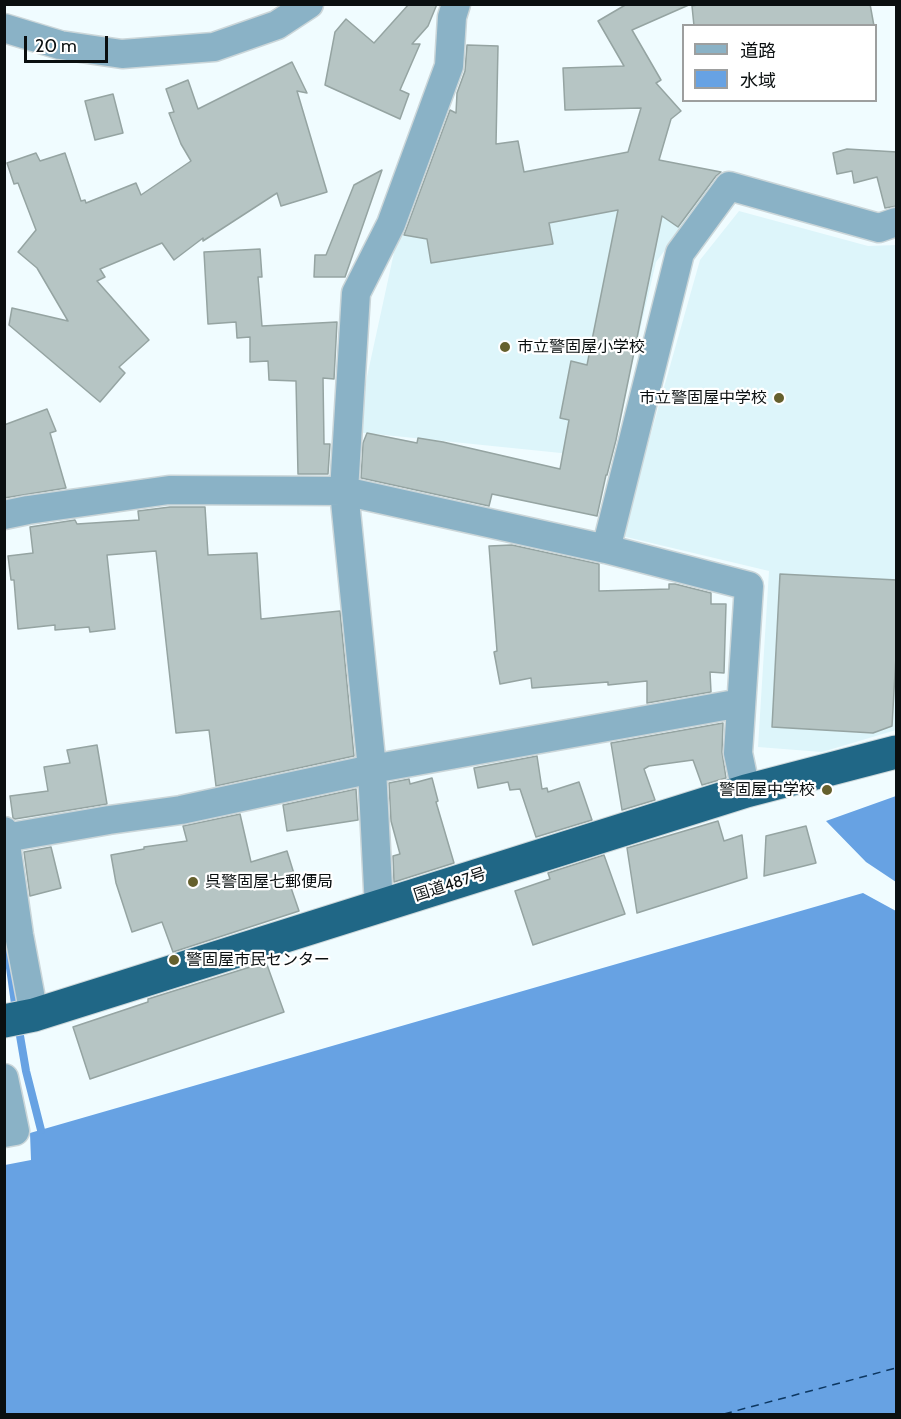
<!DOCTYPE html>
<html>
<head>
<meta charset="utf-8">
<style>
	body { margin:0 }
	#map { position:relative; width:901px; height:1419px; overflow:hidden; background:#f0fcff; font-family:Cabin,"Noto Sans JP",sans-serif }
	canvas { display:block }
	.frame { position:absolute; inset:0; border:6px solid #0a0f10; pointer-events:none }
	.legend { position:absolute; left:682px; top:24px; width:195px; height:78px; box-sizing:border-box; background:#fff; border:2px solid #9d9f9f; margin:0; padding:8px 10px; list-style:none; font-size:18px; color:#0a0f10 }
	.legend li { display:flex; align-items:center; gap:12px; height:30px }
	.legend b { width:30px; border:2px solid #9d9f9f }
	.scale { position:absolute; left:24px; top:36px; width:84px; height:27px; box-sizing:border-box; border:3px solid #0a0f10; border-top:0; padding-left:8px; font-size:18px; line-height:21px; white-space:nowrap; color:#0a0f10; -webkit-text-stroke:4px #fff; paint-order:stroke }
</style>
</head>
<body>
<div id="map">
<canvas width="901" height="1419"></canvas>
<div class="frame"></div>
<ul class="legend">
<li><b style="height:8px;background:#8ab2c6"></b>道路</li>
<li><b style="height:16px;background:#67a2e3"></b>水域</li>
</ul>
<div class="scale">20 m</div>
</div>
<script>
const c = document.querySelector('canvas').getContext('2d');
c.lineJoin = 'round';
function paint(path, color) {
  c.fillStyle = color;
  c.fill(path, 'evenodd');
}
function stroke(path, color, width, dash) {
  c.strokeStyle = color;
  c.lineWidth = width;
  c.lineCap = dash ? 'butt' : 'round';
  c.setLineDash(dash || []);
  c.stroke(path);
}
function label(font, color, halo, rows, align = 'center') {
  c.font = font + ' Cabin,"Noto Sans JP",sans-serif';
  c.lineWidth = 4.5;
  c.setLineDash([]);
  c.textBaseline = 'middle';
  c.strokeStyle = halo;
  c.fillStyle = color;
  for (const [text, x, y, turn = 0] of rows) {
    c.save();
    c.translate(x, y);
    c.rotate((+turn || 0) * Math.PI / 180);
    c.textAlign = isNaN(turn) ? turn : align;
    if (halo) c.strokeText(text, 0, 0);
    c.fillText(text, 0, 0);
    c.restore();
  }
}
paint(new Path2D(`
	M627,159L713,186L656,262L610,458L355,432L408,188L443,180Z
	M739,211L868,246L896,245V730L822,752L758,747L769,571L622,536L700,260Z`), '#ddf5fa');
paint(new Path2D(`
	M896,796V882L866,862L826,821Z
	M863,893L896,911V1414H5V1165L31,1160L30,1133Z`), '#67a2e3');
stroke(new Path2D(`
	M5,932L16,1011
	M18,1024L26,1071L41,1130`), '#67a2e3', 8);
stroke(new Path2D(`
	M724,1414L896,1368`), '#0d3761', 1.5, [8, 6]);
const building = new Path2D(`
	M409,4H437L428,26L412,44H420L400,90L409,94L400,119L325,85L335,32L346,19L374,43Z
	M627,4H691L632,30L661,80L656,83L681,111L671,119L659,160L721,172L716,176L678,227L662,216L616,440L607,475H606L597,516L492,494L489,506L361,478L363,443L367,433L417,443L418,438L443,442L560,469L569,420L560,418L571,361L587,365L618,210L549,223L553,244L431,263L427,239L404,235L450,110L456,113L457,93L465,71L467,45L498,46L496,144L518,141L524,172L628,152L641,108L565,110L563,68L624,66L598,21Z
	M703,4H870L874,26H694L692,6Z
	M292,62L307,93L297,91L327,192L281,206L277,193L203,241V238L174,260L162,243L100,269L105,277L97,281L149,340L119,367L125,373L100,402L9,325L12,308L68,321L37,268L18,252L36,230L18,183L14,184L7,163L36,153L40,161L65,153L81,201L85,200L86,203L136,183L141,195L191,161L181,144L169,113L174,112L166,89L188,80L198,109Z
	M113,94L123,133L95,140L85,101Z
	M847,149L897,152V206L885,208L877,177L854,183L852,171L837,174L833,153Z
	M382,170L345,277H314L315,255H326L354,185Z
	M260,249L262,277H258L262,326L337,322L334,379L323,378L324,444H330L328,474H298L296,381L269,380L268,361L250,362V337L237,338L236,322L208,324L204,252Z
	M47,409L56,431L50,433L66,488L4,498V425Z
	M170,507H205L208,555L257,553L261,619L340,611L354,756L216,786L209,730L176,733L156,551L107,555L115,629L90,632L89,627L55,630V625L18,629L14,580H11L8,556L33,553L30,527L75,520L77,524L139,520L138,511Z
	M512,545L599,564V591L669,589V584H675L711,593V604H726L724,673L710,672L711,692L647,703V681L608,685V682L532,688L531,678L500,684L494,652L497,651L489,546Z
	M780,574L897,580V639L892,726L873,733L772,727Z
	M723,723L722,752L726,778L702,785L693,760L649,766L644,769L655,800L622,810L611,743Z
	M97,745L107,804L15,819L13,818L10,796L48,791L44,767L70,763L67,750Z
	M537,756L542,789L547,788L548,792L579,782L592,820L536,837L520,789L510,790L508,782L478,788L474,768Z
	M432,778L438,801L436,802L454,863L394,882L393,856L400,854L391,821L389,783L409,779L410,784Z
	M356,789L358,820L287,831L283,805Z
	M240,814L251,862L287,851L295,877L288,879L299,911L173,952L162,922L132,932L116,883L111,855L144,849V847L187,841L183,826Z
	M718,821L724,841L742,835L747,878L637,913L627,848Z
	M806,826L816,863L764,876L766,836Z
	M51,847L61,888L30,896L24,852Z
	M604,855L625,914L533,945L515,891L550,879L548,873Z
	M266,962L284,1012L90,1079L73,1027L148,1002V999Z`);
paint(building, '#b6c5c4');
stroke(building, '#95a4a2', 1.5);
const minor = new Path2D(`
	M4,28L60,45L122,54L214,47L277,25L309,4
	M4,515L28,510L169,490L344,491L606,549L749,586L738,753L746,791
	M606,549L680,253L729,186L879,228L896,222
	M4,831L19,935L34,1015
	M5,838L109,820L181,810L372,769L741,703
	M379,908L372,769L344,491L356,293L391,224L449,66L452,17L456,4
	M4,1078L15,1131L4,1133`);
const trunk = new Path2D(`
	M4,1021L34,1015L746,791L896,752`);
stroke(minor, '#cbd6d9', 31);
stroke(trunk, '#cbd6d9', 35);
stroke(minor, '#8ab2c6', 28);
stroke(trunk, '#206786', 33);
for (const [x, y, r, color] of [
	[505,347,6,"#65602d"],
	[779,398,6,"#65602d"],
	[827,790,6,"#65602d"],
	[193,882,6,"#65602d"],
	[174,960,6,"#65602d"]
]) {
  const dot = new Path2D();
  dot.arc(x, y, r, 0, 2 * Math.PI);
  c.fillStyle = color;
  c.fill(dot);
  stroke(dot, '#fff', 2);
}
label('16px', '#0a0f10', '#fff', [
	["市立警固屋小学校",517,347],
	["市立警固屋中学校",767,398,"right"],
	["警固屋中学校",815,790,"right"],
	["呉警固屋七郵便局",205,882],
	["警固屋市民センター",186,960]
], 'left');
label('16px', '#0a0f10', '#fff', [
	["国道487号",450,885,-18]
]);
</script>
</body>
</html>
